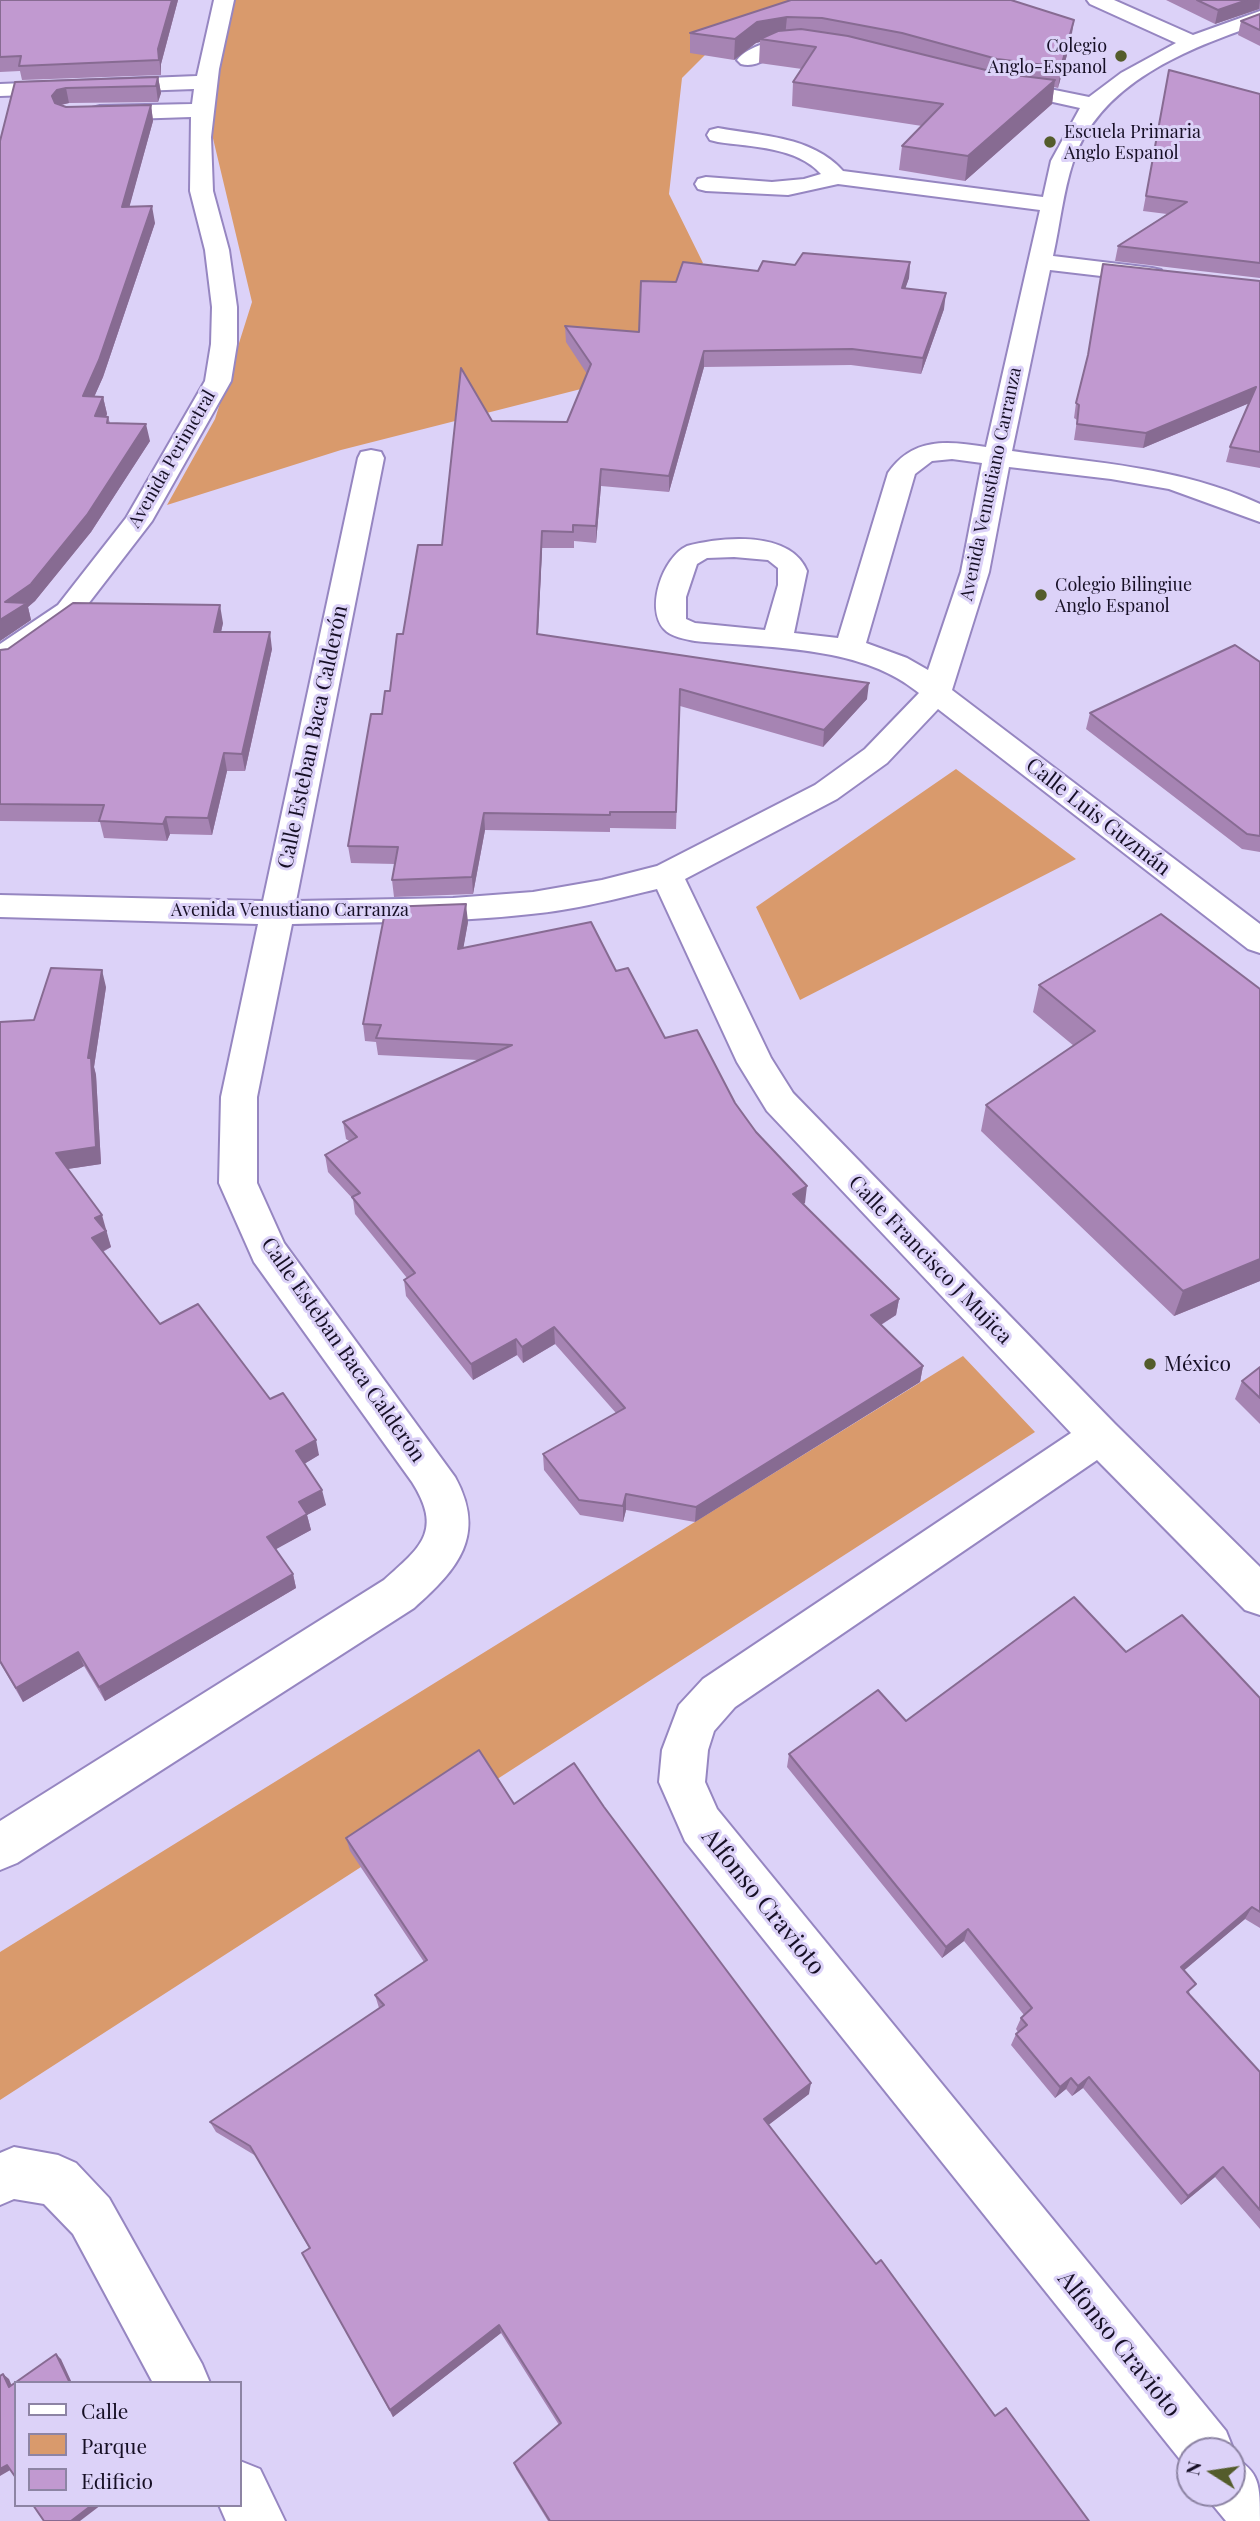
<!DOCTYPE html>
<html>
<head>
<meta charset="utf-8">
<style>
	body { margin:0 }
	#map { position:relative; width:1260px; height:2521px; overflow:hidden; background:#dcd2f8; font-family:"Playfair Display",serif }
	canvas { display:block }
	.legend { position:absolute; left:14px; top:2381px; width:228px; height:126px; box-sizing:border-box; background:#dcd2f8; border:2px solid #8d84a4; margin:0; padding:9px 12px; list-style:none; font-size:21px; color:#160f25 }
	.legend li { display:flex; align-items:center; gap:14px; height:35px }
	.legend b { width:35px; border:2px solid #8d84a4 }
	.north { position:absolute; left:1176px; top:2437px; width:70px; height:70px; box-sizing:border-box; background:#dcd2f8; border:2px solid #8d84a4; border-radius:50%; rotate:282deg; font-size:19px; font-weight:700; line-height:28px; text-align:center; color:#160f25 }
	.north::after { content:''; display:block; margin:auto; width:24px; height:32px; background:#545c2b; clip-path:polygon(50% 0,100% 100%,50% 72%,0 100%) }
</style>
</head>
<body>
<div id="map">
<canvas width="1260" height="2521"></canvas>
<ul class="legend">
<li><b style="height:9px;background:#fff"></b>Calle</li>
<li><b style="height:19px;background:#d99a6c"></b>Parque</li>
<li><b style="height:19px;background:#c199d0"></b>Edificio</li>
</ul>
<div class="north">N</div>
</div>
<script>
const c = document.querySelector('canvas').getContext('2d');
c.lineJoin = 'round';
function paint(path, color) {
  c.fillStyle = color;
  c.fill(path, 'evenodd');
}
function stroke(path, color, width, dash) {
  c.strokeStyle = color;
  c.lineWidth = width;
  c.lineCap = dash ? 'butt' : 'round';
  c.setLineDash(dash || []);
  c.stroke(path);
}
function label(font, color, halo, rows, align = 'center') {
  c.font = font + ' "Playfair Display",serif';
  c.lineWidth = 6;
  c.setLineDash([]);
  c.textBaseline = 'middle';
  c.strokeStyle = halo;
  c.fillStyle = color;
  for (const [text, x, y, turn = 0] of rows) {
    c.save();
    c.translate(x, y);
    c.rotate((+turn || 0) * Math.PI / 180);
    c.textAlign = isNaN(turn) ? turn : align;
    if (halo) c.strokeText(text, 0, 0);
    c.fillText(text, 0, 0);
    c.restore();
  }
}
paint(new Path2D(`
	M231,0H843L723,37L682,78L669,194L703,263L680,276L699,359L341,450L167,505L215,419L252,302L206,109Z
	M956,769L1076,859L800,1000L756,907Z
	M963,1356L1035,1432L0,2100V1952Z`), '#d99a6c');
const minor = new Path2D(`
	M214,0H234L219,69L211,137L213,191L229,250L237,307V344L231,381L152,521L78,617L11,664L0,667V644L58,605L126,518L205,381L211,344L212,307L205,250L190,191L191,117L100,120L92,118L89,113L92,108L100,106L192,104L194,89L0,96V84L197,76Z
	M1087,0H1114L1193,35L1260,11V24C1188,48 1099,83 1073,162C1063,192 1060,225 1053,256L1152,268L1161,270L1164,275L1161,280L1152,282L1050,270L1012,451C1096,463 1181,467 1260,504V522L1169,489L1111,479L1009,467L989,572L952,690L1260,924V953L1248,949L938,709L887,763L837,799L685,879L771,1058L793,1093L1115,1424L1260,1567V1615L1245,1610L1097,1460L735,1707L714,1731L708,1750L705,1782L717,1809L1226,2431L1234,2451L1232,2455V2451H1190V2472L685,1841L659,1782L662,1750L679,1705L703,1679L1071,1433L767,1111L737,1062L657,889C616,899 574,910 531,914C452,923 371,922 292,924L257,1097V1183L284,1243L455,1477C487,1535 458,1569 414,1608L17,1863L0,1870V1821L384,1580C421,1547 443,1531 412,1482L254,1262L219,1183L221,1097L258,924L0,917V895L263,901L358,458L361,452L371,450L381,452L384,458L296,901L453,898L533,892L602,880L657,866L815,785L865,749L919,693L915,690C858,645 765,648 695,641C685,639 671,637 664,629C645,608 663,557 687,546C722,537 790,530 807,571L794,633L838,638L888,473C913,437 947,441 986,447L1040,210L838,184L788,195L706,191L698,189L695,184L698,179L706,177L772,182L804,179L821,174C797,147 752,147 718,142L710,140L707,135L710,130L718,128C761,136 812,136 843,171L1043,197L1051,161L1080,108L1035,98L995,95L992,90L995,85L1035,86L1089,97L1121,73L1176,43L1090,4ZM952,459L982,463L961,572L928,670L907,658L866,643L915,474L932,461ZM734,557L768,560L778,568V585L765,630L695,623L686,619V597L697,564L707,558Z
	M793,38L818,42L821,46L818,50C807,53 796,50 784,52C768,55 757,69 741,64L737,60C749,45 775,40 793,38Z
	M14,2147L58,2155L76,2163L109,2198L202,2364L210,2383H153L73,2234L44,2204L14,2199L0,2205V2153Z
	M1232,2456C1260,2472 1260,2484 1260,2521H1226L1212,2504L1208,2493H1232Z
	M240,2461L260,2469L285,2521H226L219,2505H240Z`);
stroke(minor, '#9686c1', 4);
paint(minor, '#fff');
paint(new Path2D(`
	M0,0H178L161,64V75L22,80L20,71L0,72Z
	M791,0L1071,40L1058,88L1054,87L1052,104L965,181L899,170L902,146L922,126L792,106L793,82L802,69L759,63L760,42L756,43L734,60L690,53V33Z
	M1166,0H1260V9H1259L1215,24Z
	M1260,14V46L1238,35L1241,21Z
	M1169,70L1260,94V278L1115,261L1118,246L1167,214L1143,211Z
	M158,77L161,93L158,102L69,103L61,105L66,107L151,105L153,121L129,207L155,223L103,377L94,397H103L107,414L106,417H108L110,423L150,441L91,532L35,601L28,607L31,620L0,641L15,82Z
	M910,262L909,278L905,288L944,309L921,374L851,365L704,367L669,492L601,486L596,543L574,541V548H542L538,634L867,699L823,747L680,706L676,829L610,828V832L485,830L473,894L394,897L392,880L395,864L351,863L348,846L382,714L390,691L403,634L442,545L492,421L567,422L587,374L566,342L565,326L639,332L676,282L795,265Z
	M1260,281V468L1226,462L1230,447L1249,403L1143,448L1074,440L1077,420L1074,418L1076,403Z
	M223,623L221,632L272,649L245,771H227L212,835L170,834L167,841L104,838L100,822L0,821V650Z
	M1260,662V852L1242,849L1086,729L1090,713Z
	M1161,914L1260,1281L1174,1316L981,1131L986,1105L1074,1046L1033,1012L1039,985Z
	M468,922L463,948L616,971L665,1038L735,1103L805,1203L803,1204L899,1299L896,1315L881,1325L923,1366L920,1382L695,1522L626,1510L623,1522L580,1515L544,1470L543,1454L616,1413L555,1344L523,1363L517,1355L473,1380L406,1296L404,1280L407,1278L355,1214L353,1199L328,1172L325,1155L349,1141L346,1139L343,1122L478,1060L378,1055L376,1042L365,1041L363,1024Z
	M106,987L94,1067L96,1075L101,1164L67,1169L107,1231L106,1232L111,1247L103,1252L160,1324L270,1399L319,1455L304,1464L326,1505L307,1515L311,1530L275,1549L293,1574L296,1588L105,1701L84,1666L23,1702L0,1663V1022L34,1020Z
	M1260,1367V1424L1235,1399L1242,1381Z
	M1126,1652L1260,1698V1928L1245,1919L1184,1970L1190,1995L1260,2072V2229L1215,2177L1181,2205L1083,2088L1072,2096L1066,2089L1055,2098L1011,2045L1016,2034L1018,2032L1016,2029L1021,2018L1024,2015L964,1941L942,1958L787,1767L789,1754L906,1721Z
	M514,1804L604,1807L809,2094L768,2125L995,2416L1089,2521H548L516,2469L514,2463L559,2425L501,2333L393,2417L302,2253L309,2248L256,2156L216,2132L210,2122L379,2008L375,1995L424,1962L350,1851L346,1838Z`), '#a684b3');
paint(new Path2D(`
	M172,0H178L161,64V75L158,49Z
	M1247,0H1260L1259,9L1215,24L1218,10Z
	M787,17L785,37L760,39V42L756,43L734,60L735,39L757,22Z
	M1074,20L1071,40L1058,88L1061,67Z
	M158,77L161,93L158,102L156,86Z
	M1055,80L1052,104L965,181L968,156Z
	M66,88L69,103L60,105L56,112L52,96L57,90Z
	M151,105L153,121L125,223L122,207Z
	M152,206L155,223L103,377L87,413L83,396Z
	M910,262L909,278L900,304L902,288Z
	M946,293L944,309L921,374L923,358Z
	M704,351V367L669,492V476Z
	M1256,387L1252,402L1143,448L1146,433Z
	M103,397L107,414L99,433L95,416Z
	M146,424L150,441L91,532L35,601L28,607L31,620L0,641V620L5,602Z
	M601,469V486L596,543V526Z
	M542,531V548L537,650V634Z
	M220,605L223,623L217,650L214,632Z
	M270,632L272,649L245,771L242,754Z
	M869,683L867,699L823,747L824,730Z
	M224,753L227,771L212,835L208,818Z
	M484,813L485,830L473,894L472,877Z
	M166,817L170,834L167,841L163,824Z
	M466,904L468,922L460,967L458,949Z
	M102,970L106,987L94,1067L96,1075L101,1164L61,1170L56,1153L88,1058Z
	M807,1186L805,1203L792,1211L793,1194Z
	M102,1215L111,1247L97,1254L92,1238L95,1218Z
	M1260,1259V1281L1174,1316L1183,1291Z
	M899,1299L896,1315L869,1332L871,1315Z
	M554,1327L555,1344L523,1363L522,1347Z
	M516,1339L517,1355L473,1380L471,1364Z
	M923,1366L920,1382L695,1522L696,1507Z
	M316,1440L319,1455L299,1467L296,1451Z
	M322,1490L326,1505L307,1515L311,1530L271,1552L267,1537L299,1502Z
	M626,1494V1510L623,1522V1506Z
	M293,1574L296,1588L105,1701L99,1687Z
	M78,1652L84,1666L23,1702L16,1688Z
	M1252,1907L1245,1919L1174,1979L1181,1967Z
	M968,1929L964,1941L942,1958L946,1947Z
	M1089,2077L1083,2088L1072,2096L1078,2086Z
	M1071,2078L1066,2089L1055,2098L1060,2087Z
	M811,2083L809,2094L762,2130L764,2119Z
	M1223,2167L1215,2177L1181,2205L1188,2196Z
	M499,2325L501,2333L393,2417L390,2410Z
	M56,2354L61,2359L72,2383H70Z
	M3,2374L9,2379L14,2391L9,2387Z
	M7,2465L12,2469L0,2476V2469Z
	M92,2505H101L80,2521H71Z`), '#876b92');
const building = new Path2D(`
	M0,0H172L158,49L159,60L19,66L21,56L0,57Z
	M791,0H1011L1074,20L1061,67L997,59L902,33L822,18L787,17L757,22L735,39L690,33Z
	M1197,0H1247L1218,10Z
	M1260,14V30L1241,21Z
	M801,29L848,36L998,73L1055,80L968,156L902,146L943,104L793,82L816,47L760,39L778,31Z
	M1169,70L1260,94V263L1118,246L1187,202L1146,196Z
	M158,77L156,86L66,88L57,90L52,96L55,103L66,107L151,105L122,207L152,206L99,360L83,396L103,397L95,416L108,417L107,423L146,424L87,515L31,584L5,602L27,603L0,620V141L15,82Z
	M803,253L910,262L902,288L946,293L923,358L852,349L704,351L669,476L601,469L596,526L573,525V532L542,531L537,634L869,683L824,730L680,689L676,812H610V815L484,813L472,877L392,880L398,847L348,846L371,714H382L385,691H390L397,634H403L418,545H442L461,368L492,421L567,422L591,364L565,326L639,332L641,281L676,282L683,262L758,271L763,261L795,265Z
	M1103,264L1260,281V452L1230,447L1256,387L1146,433L1077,424L1079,405L1076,403L1088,355Z
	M73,603L220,605L214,632H270L242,754L224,753L208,818L166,817L163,824L99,821L104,805L0,804V650L8,649Z
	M1235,645L1260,662V836L1247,834L1090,713Z
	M466,904L458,949L591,922L616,971L628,968L665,1038L697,1030L735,1103L756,1132L807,1186L793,1194L899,1299L871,1315L923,1366L696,1507L626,1494L623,1506L579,1500L543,1454L625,1408L554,1327L522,1347L516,1339L471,1364L404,1280L415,1273L352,1197L360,1193L325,1155L357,1137L343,1122L512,1045L376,1038L381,1025L363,1024L386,907Z
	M1161,914L1260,989V1259L1183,1291L986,1105L1095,1031L1039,985Z
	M51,968L102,970L88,1058H91L96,1147L56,1153L102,1215L95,1218L106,1231L92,1238L160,1324L198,1304L270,1399L283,1393L316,1440L296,1451L322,1490L299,1502L307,1514L267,1537L293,1574L99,1687L78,1652L16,1688L0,1661V1022L34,1020Z
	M1260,1367V1398L1242,1381Z
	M1074,1597L1126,1652L1182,1615L1260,1698V1912L1252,1907L1181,1967L1196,1984L1187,1992L1260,2072V2210L1223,2167L1188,2196L1089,2077L1078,2086L1071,2078L1060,2087L1016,2034L1027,2025L1021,2018L1032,2008L968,1929L946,1947L789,1754L878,1690L906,1721Z
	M479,1750L514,1804L574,1763L604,1807L811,2083L764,2119L876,2264L881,2260L995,2416L1006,2408L1089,2521H550L514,2463L561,2423L499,2325L390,2410L302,2253L310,2248L250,2146L210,2122L384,2005L375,1995L427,1960L346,1838Z
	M56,2354L70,2383H16V2478L7,2465L0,2469V2376L3,2374L9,2387Z
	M33,2505H92L71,2521H44Z`);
paint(building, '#c199d0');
stroke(building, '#876b92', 2);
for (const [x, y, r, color] of [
	[1121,56,7,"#545c2b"],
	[1050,142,7,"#545c2b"],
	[1041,595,7,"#545c2b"],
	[1150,1364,7,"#545c2b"]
]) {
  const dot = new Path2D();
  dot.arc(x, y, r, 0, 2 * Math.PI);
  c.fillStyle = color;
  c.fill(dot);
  stroke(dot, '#dcd2f8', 2.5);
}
label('18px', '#160f25', '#dcd2f8', [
	["Colegio",1107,46,"right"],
	["Anglo-Espanol",1107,67,"right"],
	["Escuela Primaria",1064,132],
	["Anglo Espanol",1064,153],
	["Colegio Bilingiue",1055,585],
	["Anglo Espanol",1055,606]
], 'left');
label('18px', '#160f25', '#dcd2f8', [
	["Avenida Perimetral",172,459,-60],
	["Avenida Venustiano Carranza",991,484,-78],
	["Avenida Venustiano Carranza",290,910]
]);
label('21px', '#160f25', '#dcd2f8', [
	["Calle Esteban Baca Calderón",313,737,-78],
	["Calle Luis Guzmán",1098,817,38],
	["Calle Francisco J Mujica",930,1260,46],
	["Calle Esteban Baca Calderón",343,1350,55]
]);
label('21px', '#160f25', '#dcd2f8', [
	["México",1164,1364]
], 'left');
label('24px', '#160f25', '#dcd2f8', [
	["Alfonso Cravioto",763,1902,51],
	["Alfonso Cravioto",1119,2344,51]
]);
</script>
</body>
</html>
